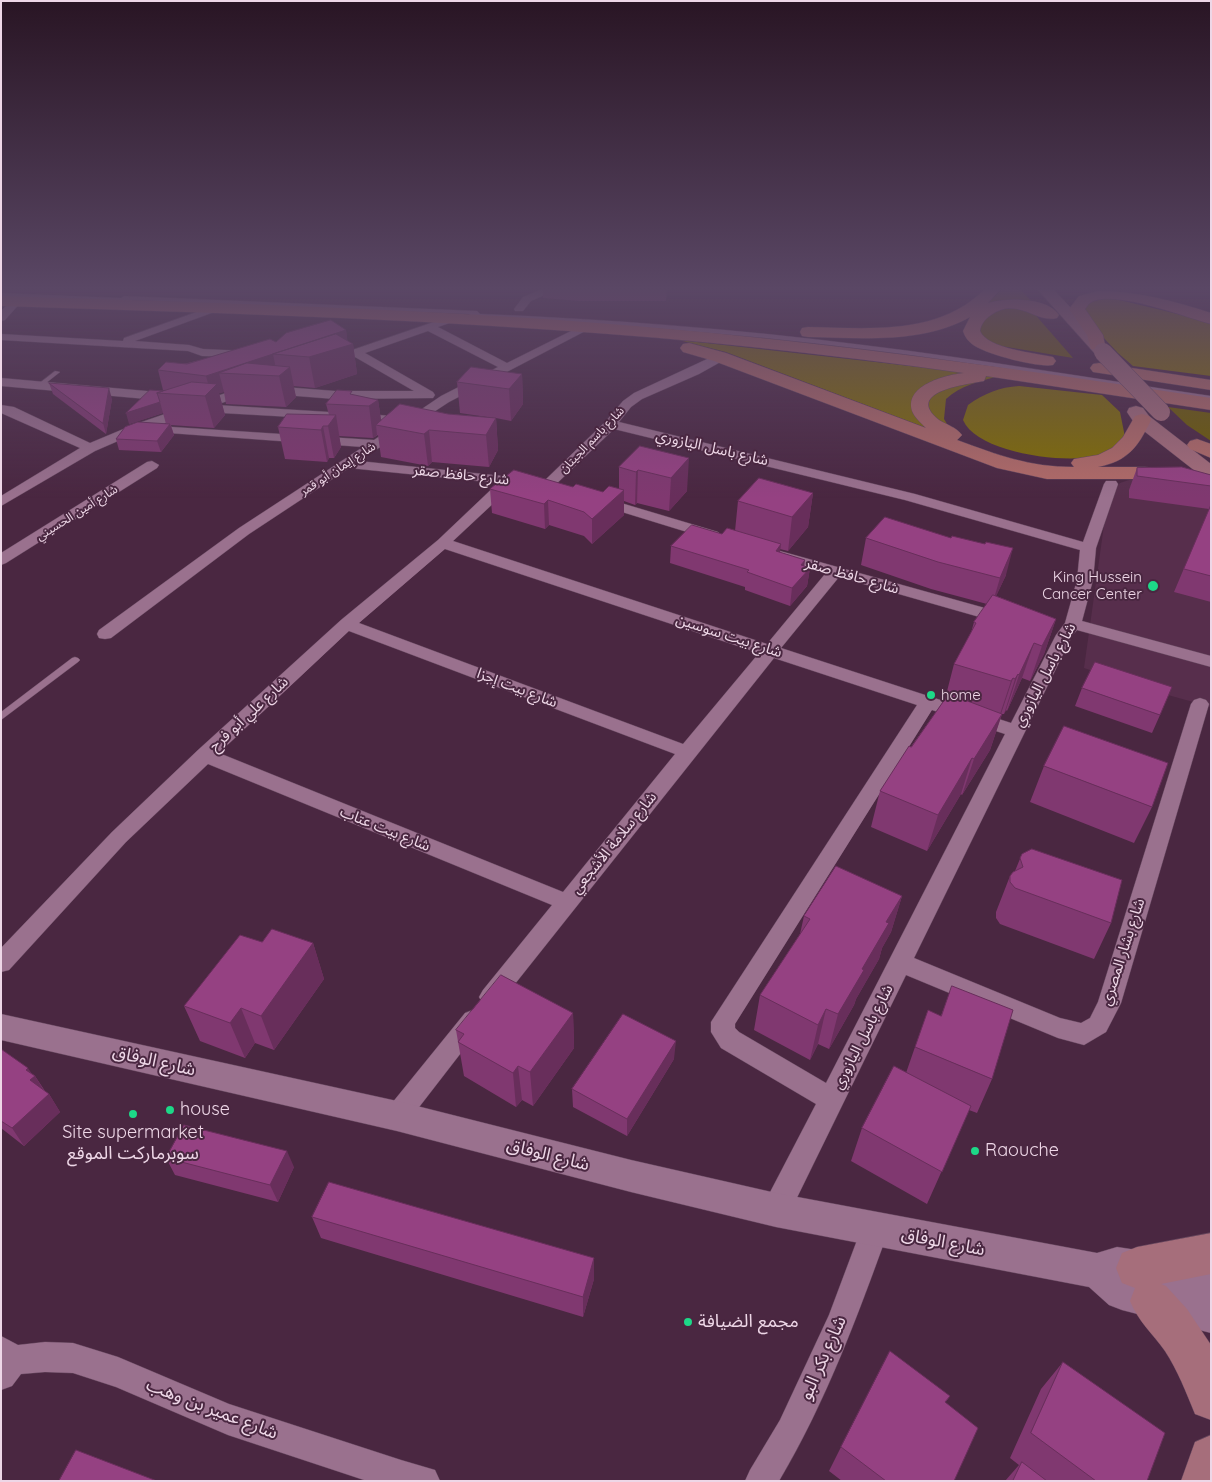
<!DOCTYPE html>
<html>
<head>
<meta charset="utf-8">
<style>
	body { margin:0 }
	#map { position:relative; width:1212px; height:1482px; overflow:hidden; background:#4a2741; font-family:Quicksand,sans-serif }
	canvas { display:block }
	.frame { position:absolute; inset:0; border:2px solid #eed7e7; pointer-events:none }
</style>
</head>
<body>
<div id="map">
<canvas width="1212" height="1482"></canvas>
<div class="frame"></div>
</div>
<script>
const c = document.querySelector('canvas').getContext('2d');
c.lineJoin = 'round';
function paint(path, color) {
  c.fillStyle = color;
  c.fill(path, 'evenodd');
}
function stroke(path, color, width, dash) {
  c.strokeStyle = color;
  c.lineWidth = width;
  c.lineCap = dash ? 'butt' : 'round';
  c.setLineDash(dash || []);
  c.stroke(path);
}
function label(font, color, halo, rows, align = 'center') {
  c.font = font + ' Quicksand,"Noto Sans Arabic",sans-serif';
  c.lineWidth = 4;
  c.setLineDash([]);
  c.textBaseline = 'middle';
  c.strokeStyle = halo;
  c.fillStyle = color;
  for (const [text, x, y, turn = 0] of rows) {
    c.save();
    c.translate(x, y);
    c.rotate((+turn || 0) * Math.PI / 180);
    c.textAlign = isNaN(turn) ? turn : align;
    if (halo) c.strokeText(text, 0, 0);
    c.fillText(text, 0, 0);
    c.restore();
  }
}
paint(new Path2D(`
	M1129,480H1152L1211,493V707L1150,690L1084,668L1107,504L1115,489L1120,483Z`), '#572e4c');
paint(new Path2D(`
	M1001,290H1021L1032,302L1011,300L988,303Z
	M1010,306L1032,311L1073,358L995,345L982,339L977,327L994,310Z
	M1168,407L1211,413V441L1187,425Z`), '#6d5d00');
paint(new Path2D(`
	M1111,298L1211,322V376L1133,366L1118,353L1085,318L1082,308C1089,298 1101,299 1111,298Z
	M679,340L1000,376C980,381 961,385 946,399L944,419L950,429L945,435L726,352Z
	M1019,386L1102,395L1120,412L1125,437C1115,446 1109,453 1096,456C1065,464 977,453 963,420L968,405C983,394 1000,387 1019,386Z`), '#826f01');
const service = new Path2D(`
	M1,293L121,298L124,296L477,311L480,314C608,319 736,329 863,345C979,359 1095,379 1211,396V400C1095,383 980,363 863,349C733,333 603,323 472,317L469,314L133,300L130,302L1,297Z
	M55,371L60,372L41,387H37V385Z
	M75,657L78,658L80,660L78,662L1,720V712L72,658Z`);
const minor = new Path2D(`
	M540,290H556L531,301L523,311H515L514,309L523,297Z
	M17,298L22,301L5,320L1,321V311L13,299Z
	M213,306L218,309L217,311L135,341L189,345L203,349L247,351L251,353L253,355L251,357L202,356L188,351L1,340V334L123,341L124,338Z
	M454,315L460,318L458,320L438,327L507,363L583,325H591L593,327L449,402L359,461L531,479L533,482L531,485H513L453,541L767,644L825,574L775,559L772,556L775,553L780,551L1010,615L1012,619L1010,623L1004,624L839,577L781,648L1011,723L1056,635L1065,623L1077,580L1080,550L905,500L614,429L552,488H542L540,485L606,421L623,401L634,393L720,353L726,357L724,360L699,374L642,399L631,407L619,422L915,494L1083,542L1104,484L1106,481H1116L1118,484L1096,548L1093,580L1082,621L1211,656V667L1077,630L1072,636L914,958L1060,1018L1081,1023L1090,1018L1098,1002L1191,704L1194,700L1200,698L1206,700L1209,704L1121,1003L1106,1032L1084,1045L1058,1038L906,975L786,1220L776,1223L766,1220L762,1210L766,1200L816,1104L721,1048L711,1032V1022L917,705L774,658L499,1004L491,1007L483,1004L479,997L483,990L552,905L208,764L126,842L9,970L1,972V948L112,832L198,750L341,620L438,540L498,483L349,468L249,534L111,638L105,639L99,638L97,634L99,630L239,528L363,447L141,431L95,451L1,506V496L80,448L1,413V405L14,407L90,443L133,425L249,385L255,389L253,392L216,405L410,417L441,396L498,367L428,331L365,353L433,392L435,395L433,398L335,399L271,394L265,390L271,386L335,391H414L355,357L330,366L324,362L326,359ZM199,411L204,412L399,423L374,440L157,426ZM445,549L759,653L683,744L359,623ZM349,631L675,754L563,892L219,753ZM932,710L1005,734L826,1083L739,1032L735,1028V1024Z
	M1,378L169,393L175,397L169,401L1,386Z
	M152,461L159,465L157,468L6,563L1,565V553L147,462Z
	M601,497L718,532L721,535L718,538L713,540L596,504L594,501L596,498Z
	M473,1010L481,1013L485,1020L481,1027L406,1124L397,1128L388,1124L384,1116L388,1108L465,1013Z
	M875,1215L885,1219L889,1229C858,1315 826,1402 779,1481H745L750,1470L780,1420L829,1315L865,1219Z
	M1,1336L18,1345L45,1342L73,1343L118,1357L229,1404L401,1460L435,1470L440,1481H367L228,1435L116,1387L73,1373L45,1372L21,1374L12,1386L1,1390Z`);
const tertiary = new Path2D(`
	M1,1014L397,1101L631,1160L776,1193L1097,1253L1117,1247L1137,1250L1211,1271V1333L1122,1310L1109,1305L1089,1287L776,1227L631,1192L397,1131L1,1040Z`);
const secondary = new Path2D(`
	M1038,290H1054L1109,348L1112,352L1109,356L1103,357L1097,356Z
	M1136,406L1143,408L1149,416L1211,464V480L1204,478L1135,424L1127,412L1129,408Z
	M1211,1233V1274L1161,1284L1166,1286L1187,1309L1211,1345V1420L1195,1414C1186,1392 1178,1371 1165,1351C1153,1334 1138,1321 1130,1301L1135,1288L1122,1283L1116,1268L1122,1253L1137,1247Z
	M1211,1435V1481H1181L1195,1442Z`);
const primary = new Path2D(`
	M984,290H1000L988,303C1007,298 1047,297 1059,315L1057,318C1036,324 1018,296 991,315C985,319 981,324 980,331C987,349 1036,353 1053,357L1056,361L1053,365C1039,368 984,354 972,344C968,341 965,337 963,331L970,317C923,344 861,338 808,337L802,336L800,332L802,328L808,327C868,328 937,336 984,290Z
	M1098,291C1137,291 1174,301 1211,313V324C1187,318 1111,288 1090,303C1088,304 1087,307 1085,309L1103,335L1105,345L1103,349H1091L1087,335L1069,309L1079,296Z
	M1,296C213,303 424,308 635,326C828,342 1020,369 1211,398V410L986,376L984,381C969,384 903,391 939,420C947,425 956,427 962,435L957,440C998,455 1029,467 1074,467L1071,463L1074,459L1098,455L1112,448L1123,437L1135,416L1142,414L1149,416L1151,420C1138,447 1128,461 1098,467H1145L1169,470L1211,483V496L1166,482L1145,479H1047L997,468L714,361L683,352L680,348L683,344L689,343L726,353L926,428C922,424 916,419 913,413C902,386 945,375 964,373C828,354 691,339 554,330C370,317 186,312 1,306Z
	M1099,363L1211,380V390L1093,372L1090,368L1093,364Z
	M1197,439L1211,444V458L1190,449L1187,445L1190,441Z`);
stroke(service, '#64465d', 1);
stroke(minor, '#64465d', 1);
stroke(tertiary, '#64465d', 1);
stroke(secondary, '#64465d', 1);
stroke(primary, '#64465d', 1);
paint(service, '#9a718e');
paint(minor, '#9a718e');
paint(tertiary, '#9a718e');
paint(secondary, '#a66e7b');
paint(primary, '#b36c68');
const secondaryBridge = new Path2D(`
	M1103,352L1161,412`);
stroke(secondaryBridge, '#64465d', 19, []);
stroke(secondaryBridge, '#a66e7b', 18);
paint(new Path2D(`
	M543,290H667L666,301H578L543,298Z
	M346,330L347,341L353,344L357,374L315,388L293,386L296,397L286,407L226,404L224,392L219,393L225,415L214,428L171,425L174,435L161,452L119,450L116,439L166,424L163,413L129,424L150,390L163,391H166L163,390L158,370L276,342Z
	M522,374L523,404L511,421L496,418L498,450L489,467L432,462L428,466L381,457L378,435L373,438L339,436L341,447L334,458H329L327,462L285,459L278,427L329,415L326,404L352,395L378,400L381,420L448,414L494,418L460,413L457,382Z
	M49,383L112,399L106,434L53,394Z
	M640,446L687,491L669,511L637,503L635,505L624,501V515L592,544L584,536L549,525L545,529L492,513L490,489L573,487L603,492L619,489V467Z
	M1137,468L1211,475V602L1174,592L1209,509L1129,498V490Z
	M813,493L808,527L788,551L780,549V552L804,566L810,568L807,586L790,606L745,590V587L670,563L671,546L735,531L738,501Z
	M866,538H951L1006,575L996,596L1056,619L1044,654L1030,681L1022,678L1007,711L1006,710L1004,714H1001H1002L990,750L962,795L961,794L927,851L871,827L880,791L945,699L954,664L971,633L974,622L987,604L931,589L861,565Z
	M1082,688L1160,715L1152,733L1075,706Z
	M1044,766L1152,807L1134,843L1030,802Z
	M1022,854L1111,923L1094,959L1000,924L996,918V912L1010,876L1015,871Z
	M902,896L891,932L882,948L879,959L856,999L854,1005L829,1049L818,1044L810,1060L754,1030L760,995L800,934L804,916Z
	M262,942L313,943L324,979L274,1050L255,1043L245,1058L200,1041L184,1006Z
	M573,1013L574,1048L533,1106L522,1100L516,1107L464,1076L456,1030Z
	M915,1047L992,1079L977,1113L969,1110L927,1204L851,1161L862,1128L906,1073Z
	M1,1049L35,1076L45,1091L49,1094L60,1112L24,1146L1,1128Z
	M674,1059L627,1136L573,1107L572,1089Z
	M166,1158L294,1167L278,1202L175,1175Z
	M312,1217L594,1258V1279L583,1317L321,1238Z
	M1063,1362L1147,1481H1005L1019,1465L1010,1458L1041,1389Z
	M950,1396L945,1403L954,1481H842L829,1471L841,1447Z`), '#803870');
paint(new Path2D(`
	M346,330L348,345L353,344L357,374L315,388L309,357L273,354L277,374L219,373L224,392L219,393L225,415L214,428L205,396L210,391L206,376Z
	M290,367L296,397L286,407L279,376Z
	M522,374L523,404L511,421L509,389Z
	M109,388L112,399L106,434L103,423Z
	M378,400L382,426L376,425L377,435L373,438L369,406Z
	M160,402L163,413L129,424L126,413Z
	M336,415L341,447L334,458L328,426Z
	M496,418L498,450L489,467L486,435Z
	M170,424L174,435L161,452L157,441Z
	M323,426L329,458L327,462L321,430Z
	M429,430L432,462L428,466L424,434Z
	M689,458L687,491L669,511L671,478Z
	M638,470L637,503L635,505L636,472Z
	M624,490V515L592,544V519Z
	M813,493L808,527L788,551L792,517Z
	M548,500L549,525L545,529L544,504Z
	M781,544L779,562L776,551Z
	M1013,548L1006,575L992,605L1000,578Z
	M805,560L803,576L810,568L807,586L790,606L792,588L801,565Z
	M1056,619L1044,654L1030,681L1042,646Z
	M1034,643L1022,678L1007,711L1019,675Z
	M1018,674L1006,710L1004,714L1015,679Z
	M1013,678L1001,714L999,717L1011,681Z
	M1002,714L990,750L962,795L974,759Z
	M972,758L961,794L927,851L938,815Z
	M902,896L891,932L882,948L879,959L856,999L854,1005L829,1049L838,1014L862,969L886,922Z
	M313,943L324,979L274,1050L261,1016Z
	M241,1008L255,1043L245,1058L230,1023Z
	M826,1009L818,1044L810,1060L818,1025Z
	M573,1013L574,1048L533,1106L530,1072Z
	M676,1041L674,1059L627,1136V1119Z
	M518,1066L522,1100L516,1107L513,1073Z
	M28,1068L34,1077L35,1076L46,1094L30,1080L26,1070Z
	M49,1094L60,1112L24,1146L12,1128Z
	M287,1151L294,1167L278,1202L270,1185Z
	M594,1258V1279L583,1317V1297Z`), '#682e5b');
const building = new Path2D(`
	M331,320L346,330L206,376L158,370L166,362L187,364L270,339L276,342L286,333Z
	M336,334L353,344L309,357L273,354Z
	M247,363L290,367L279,376L219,373Z
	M471,367L522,374L509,389L457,382Z
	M192,382L217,384L205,396L157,393Z
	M49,383L109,388L103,423Z
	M150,390L163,391L157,393L160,402L126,413Z
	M337,390L352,391L350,394L378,400L369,406L326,404Z
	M400,404L448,414L496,418L486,435L429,430L424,434L376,425Z
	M287,414L336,415L328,426H323L321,430L278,427Z
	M138,422L170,424L157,441L116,439L125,427Z
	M640,446L689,458L671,478L638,470L636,472L619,467Z
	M1182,467L1211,475V486L1137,476V468Z
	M514,470L573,487L576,484L603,492L609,486L624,490L592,519L584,512L548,500L544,504L490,489Z
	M759,478L813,493L792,517L738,501Z
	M1211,505V576L1184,569Z
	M885,517L951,538L952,536L985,544L986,542L1013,548L1000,578L938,562L866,538Z
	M692,525L722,534L727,528L781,544L776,551L805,560L801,565L810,568L792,588L747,572L749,570L671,546Z
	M993,595L1056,619L1042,646L1034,643L1019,675L1018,674L1015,679L1013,678L1011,681L954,664L976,623L974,622Z
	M1095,662L1172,687L1160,715L1082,688Z
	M949,694L1002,714L974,759L972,758L938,815L880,791L909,746L911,747Z
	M1064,726L1168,763L1152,807L1044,766Z
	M1032,849L1122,880L1111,923L1015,888L1010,882V876L1013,872L1023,867L1020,858L1022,854Z
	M836,866L902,896L886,922L889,923L862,969L864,970L838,1014L826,1009L818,1025L760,995L810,919L804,916Z
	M272,929L313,943L261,1016L241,1008L230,1023L184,1006L240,935L262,942Z
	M501,975L573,1013L530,1072L518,1066L513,1073L458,1042L464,1034L456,1030Z
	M952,986L1013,1010L992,1079L915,1047L928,1010L941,1016Z
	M623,1014L676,1041L627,1119L572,1089Z
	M1,1049L28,1068L26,1070L35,1076L30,1080L49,1094L12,1128L1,1121Z
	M894,1066L971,1106L942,1172L862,1128Z
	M184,1125L287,1151L270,1185L166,1158Z
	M329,1182L594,1258L583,1297L312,1217Z
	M890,1351L950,1396L945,1402L978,1428L954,1481H886L841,1447Z
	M1063,1362L1165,1433L1147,1481H1096L1031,1433Z
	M76,1450L157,1481H59Z
	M1022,1462L1047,1481H1013Z`);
paint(building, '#954182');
stroke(building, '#682e5b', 1);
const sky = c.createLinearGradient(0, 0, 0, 498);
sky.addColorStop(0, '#291524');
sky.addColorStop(0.58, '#5a4765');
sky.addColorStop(1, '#5a476500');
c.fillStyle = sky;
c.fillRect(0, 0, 1212, 498);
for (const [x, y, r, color] of [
	[1153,586,6,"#1dd888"],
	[931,695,5,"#1dd888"],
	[170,1110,5,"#1dd888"],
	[133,1114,5,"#1dd888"],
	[975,1151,5,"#1dd888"],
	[688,1322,5,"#1dd888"]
]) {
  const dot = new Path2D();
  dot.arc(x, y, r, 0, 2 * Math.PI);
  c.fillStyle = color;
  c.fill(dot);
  stroke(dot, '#4a2741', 2);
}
label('12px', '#eed7e7', '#4a2741', [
	["شارع باسم الجيتان",592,440,-46],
	["شارع إيمان أبو قمر",338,469,-33],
	["شارع أمين الحسيني",77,513,-32]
]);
label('15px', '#eed7e7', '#4a2741', [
	["شارع باسل اليازوري",712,448,13],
	["شارع حافظ صقر",461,475,6],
	["شارع حافظ صقر",852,576,16],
	["شارع بيت سوسين",729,636,18],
	["شارع باسل اليازوري",1045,675,-62],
	["شارع بيت إجزا",517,688,21],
	["شارع علي أبو فرح",249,714,-43],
	["شارع بيت عتاب",385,829,22],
	["شارع سلامة الأشجعي",614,843,-51],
	["شارع بشار المصري",1123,952,-72],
	["شارع باسل اليازوري",863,1037,-63]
]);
label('15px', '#eed7e7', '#4a2741', [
	["King Hussein",1142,577],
	["Cancer Center",1142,594],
	["home",941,695,"left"]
], 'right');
label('18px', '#eed7e7', '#4a2741', [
	["شارع الوفاق",154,1061,13],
	["شارع الوفاق",548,1155,14],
	["شارع الوفاق",943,1242,11],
	["شارع بكر البو",823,1358,-66],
	["شارع عمير بن وهب",212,1409,21]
]);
label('18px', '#eed7e7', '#4a2741', [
	["house",180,1110],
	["Site supermarket",133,1133,"center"],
	["سوبرماركت الموقع",133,1154,"center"],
	["Raouche",985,1151],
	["مجمع الضيافة",698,1322]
], 'left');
</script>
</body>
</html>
